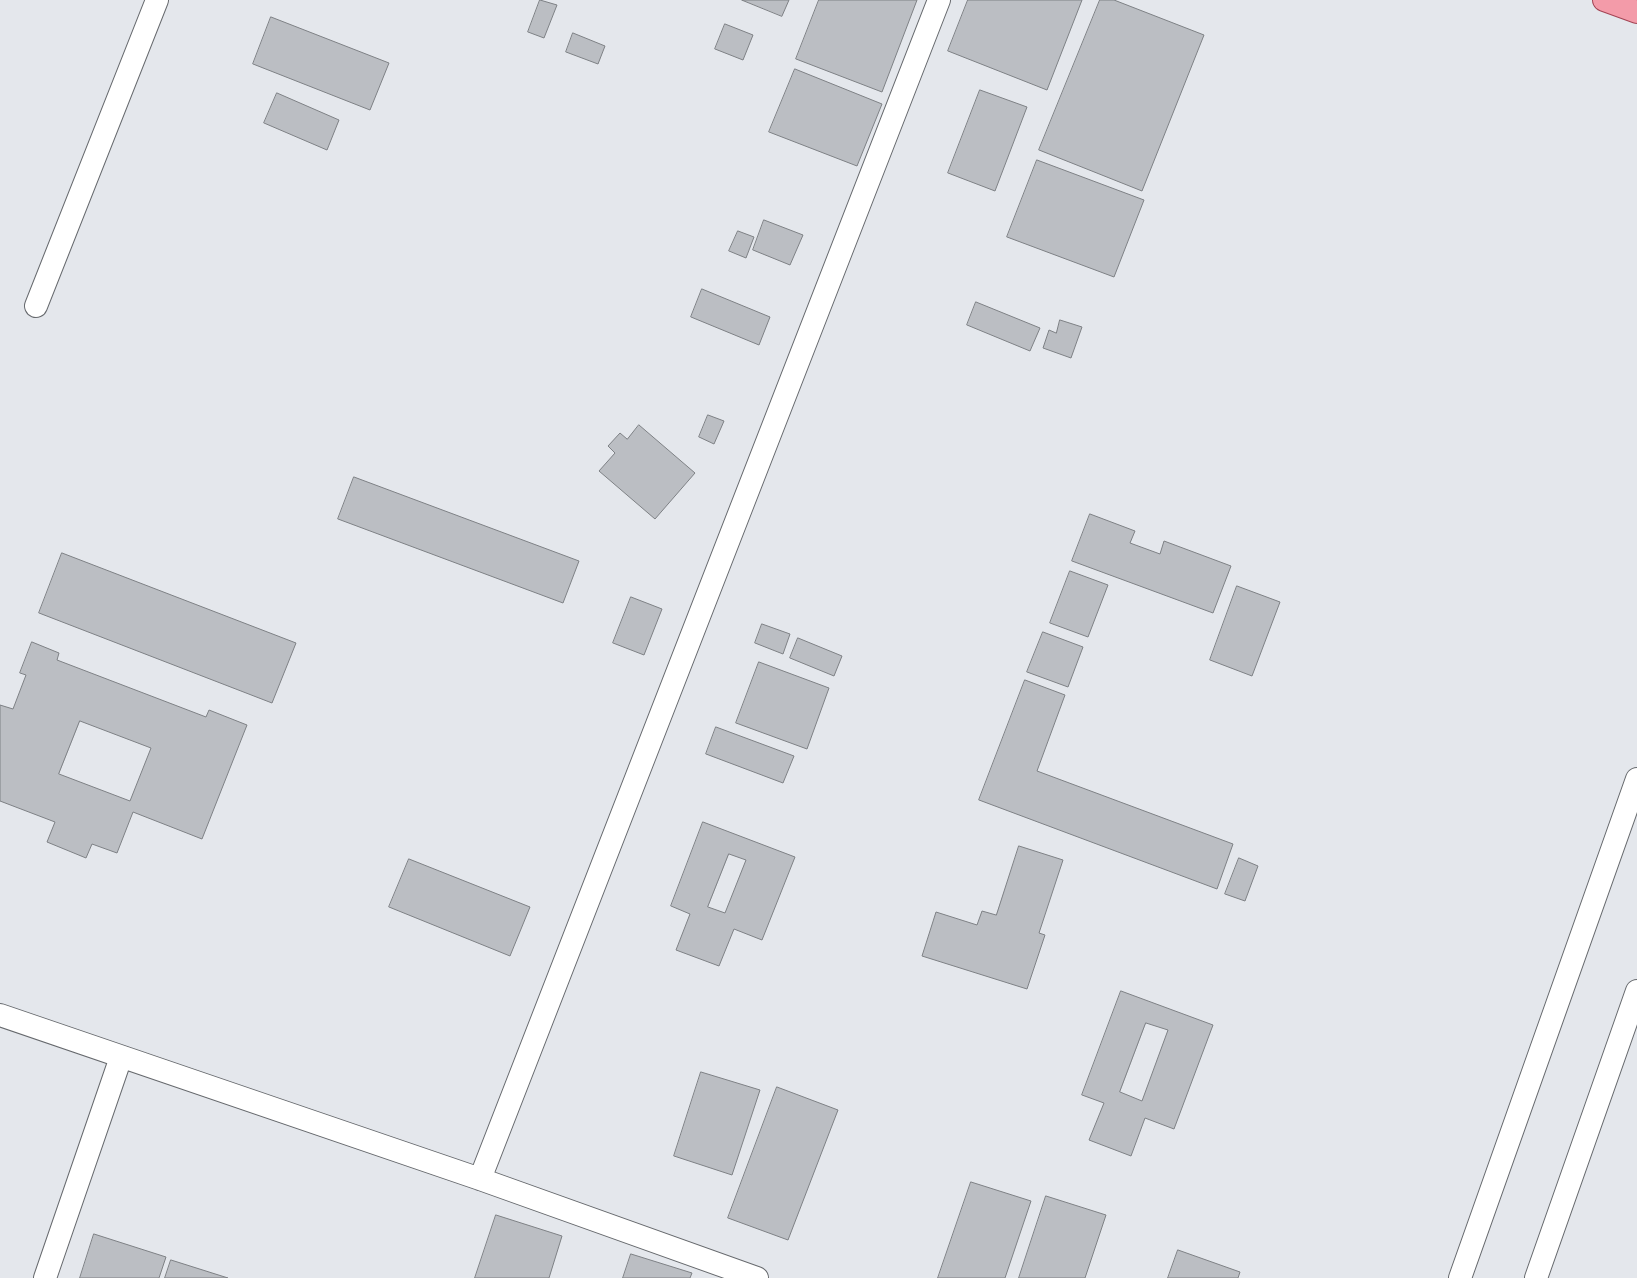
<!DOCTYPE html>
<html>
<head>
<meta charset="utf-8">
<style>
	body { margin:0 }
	canvas { display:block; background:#e4e7ec }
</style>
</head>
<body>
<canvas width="1637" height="1278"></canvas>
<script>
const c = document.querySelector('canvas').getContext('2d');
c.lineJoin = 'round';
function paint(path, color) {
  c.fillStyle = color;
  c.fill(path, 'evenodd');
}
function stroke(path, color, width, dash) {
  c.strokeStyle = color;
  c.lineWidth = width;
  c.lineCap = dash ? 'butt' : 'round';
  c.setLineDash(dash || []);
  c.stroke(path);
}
const building = new Path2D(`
	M540,0L557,5L544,38L528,32Z
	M742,0H789L782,16Z
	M819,0H917L882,92L796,59Z
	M968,0H1082L1047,90L948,51Z
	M1100,0H1114L1204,35L1142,191L1039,150Z
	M271,17L389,63L370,110L253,64Z
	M725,24L753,35L743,60L715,49Z
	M573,33L605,46L598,64L566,52Z
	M795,69L882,104L857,166L769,132Z
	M980,90L1027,107L995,191L948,173Z
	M277,93L339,120L327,150L264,123Z
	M1037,160L1144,200L1114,277L1007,237Z
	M764,220L803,235L790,265L753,250Z
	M738,231L754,237L746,258L729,251Z
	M702,289L770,317L759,345L691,317Z
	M976,302L1040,328L1030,351L967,325Z
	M1060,320L1082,327L1071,358L1043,348L1049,330L1056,333Z
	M708,415L724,421L714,444L699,437Z
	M639,425L695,473L655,519L599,471L615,453L608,446L620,433L627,439Z
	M354,477L579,561L563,603L338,519Z
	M1090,514L1135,531L1130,543L1160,554L1164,541L1231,566L1213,613L1072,561Z
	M62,553L296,643L272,703L39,613Z
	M1070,571L1108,585L1088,637L1050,623Z
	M1237,586L1280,602L1252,676L1210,660Z
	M631,597L662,609L644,655L613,643Z
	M762,624L790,634L783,654L755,643Z
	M1043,632L1083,647L1068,687L1027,672Z
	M798,638L842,656L834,676L790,658Z
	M32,642L59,653L57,660L206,717L209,710L247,725L202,839L133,812L117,853L92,844L86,858L47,842L55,822L0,801V705L13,709L26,675L20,673ZM80,721L151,748L130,801L59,774Z
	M759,662L829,688L807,749L736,723Z
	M1025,680L1065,695L1037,771L1233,844L1217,889L979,800Z
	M716,727L794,756L783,783L706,754Z
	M703,822L795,857L762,940L734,929L719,966L676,950L690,914L671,906ZM729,854L746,860L725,913L708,907Z
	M1019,846L1063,860L1039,933L1045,935L1027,989L922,956L936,912L977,925L982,911L996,915Z
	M1239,858L1258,866L1245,901L1225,894Z
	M409,859L530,907L510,956L389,907Z
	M1121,991L1213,1025L1174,1129L1145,1118L1131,1156L1089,1140L1104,1103L1082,1095ZM1146,1023L1168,1030L1142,1101L1120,1092Z
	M701,1072L760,1090L732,1175L674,1156Z
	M777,1087L838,1110L788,1240L728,1218Z
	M971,1182L1031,1201L1005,1278H938Z
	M1046,1196L1106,1215L1085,1278H1019Z
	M496,1215L562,1236L549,1278H475Z
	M94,1234L166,1257L159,1278H80Z
	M1178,1250L1240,1272L1238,1278H1168Z
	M631,1254L692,1273L690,1278H623Z
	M171,1260L228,1278H165Z`);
paint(building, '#bbbec3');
stroke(building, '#7e8185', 1);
const street = new Path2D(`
	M36,306L157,0
	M0,1015L480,1179L757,1278
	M480,1179L939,0
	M45,1278L121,1057
	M1460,1278L1637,779
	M1536,1278L1637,991`);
const primary = new Path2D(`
	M1604,0L1637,12`);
stroke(street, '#676a6e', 24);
stroke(primary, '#a34454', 24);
stroke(street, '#fff', 22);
stroke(primary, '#f39ba9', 22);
</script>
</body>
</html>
